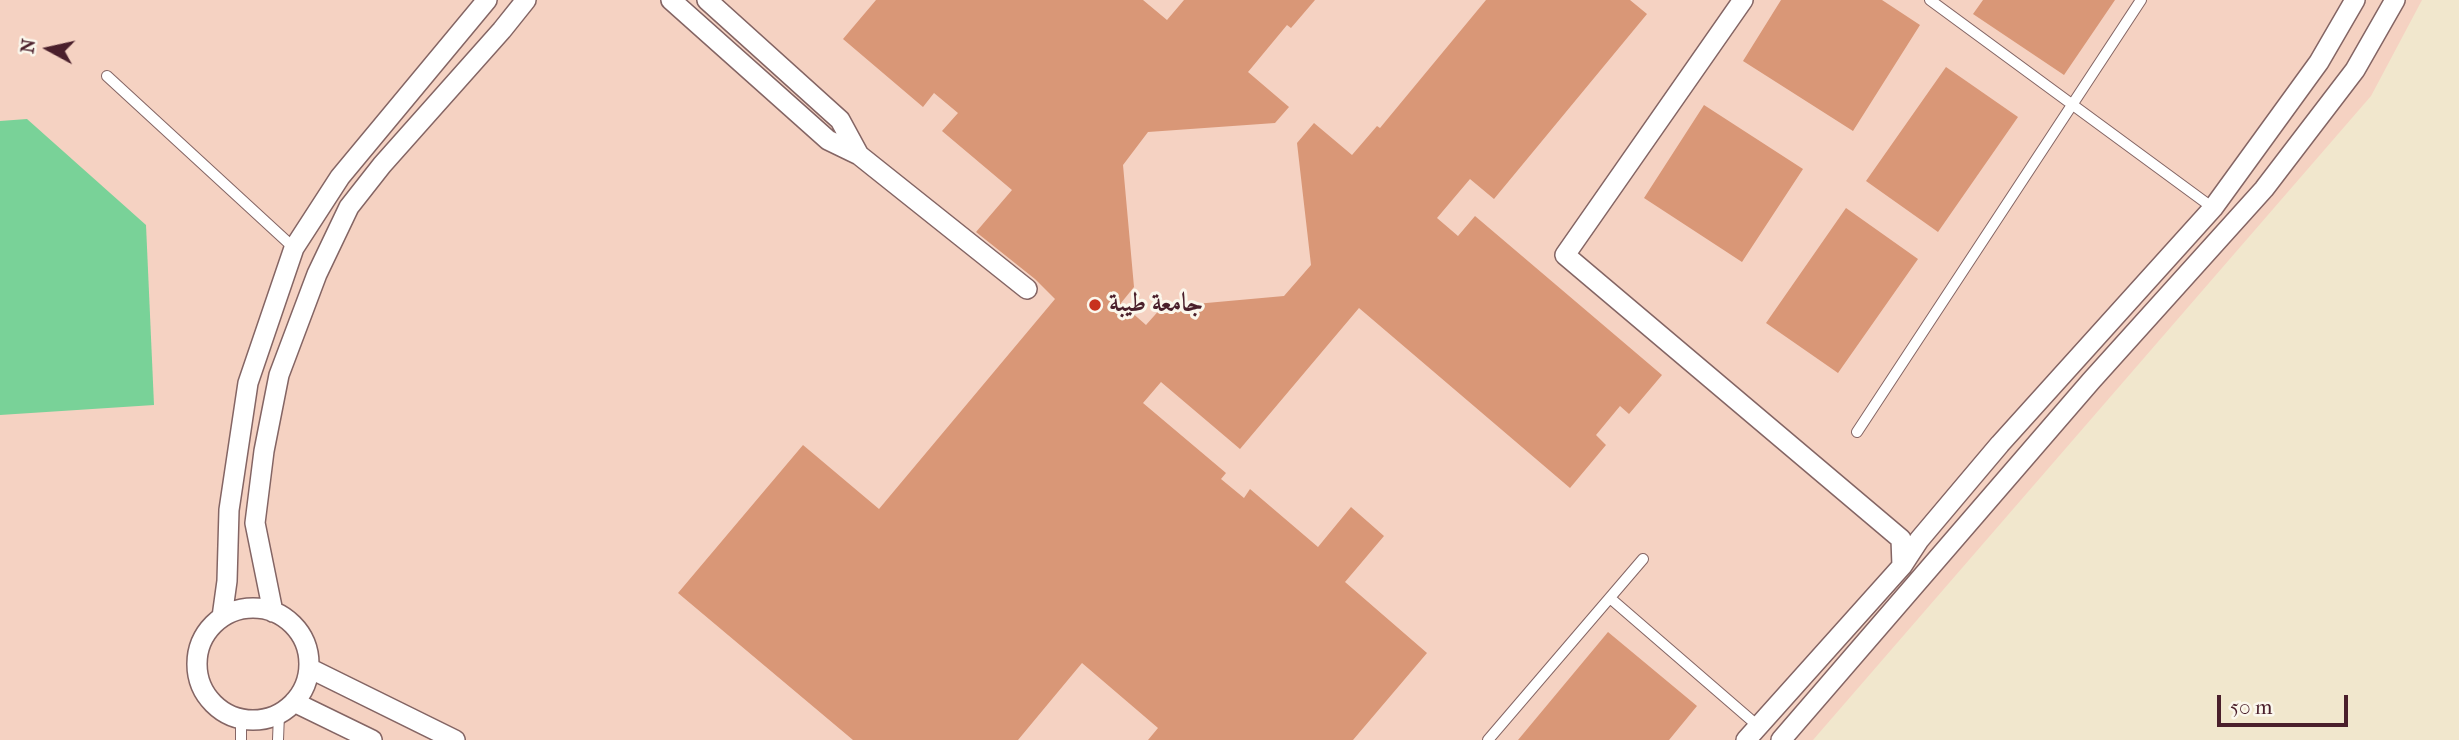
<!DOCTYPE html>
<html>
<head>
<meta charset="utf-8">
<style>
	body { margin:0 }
	#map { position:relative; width:2459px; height:740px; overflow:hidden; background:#f1e7cd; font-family:"IM FELL French Canon",serif }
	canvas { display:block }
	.north { position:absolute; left:14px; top:14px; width:70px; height:70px; -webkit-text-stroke:5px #fbf7ec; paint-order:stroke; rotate:278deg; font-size:19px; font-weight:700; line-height:28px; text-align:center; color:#4a1f2b }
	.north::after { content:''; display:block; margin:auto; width:24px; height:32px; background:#4a1f2b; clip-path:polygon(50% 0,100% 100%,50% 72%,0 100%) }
	.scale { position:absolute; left:2217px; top:695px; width:131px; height:32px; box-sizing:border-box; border:4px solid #4a1f2b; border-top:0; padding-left:9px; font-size:21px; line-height:24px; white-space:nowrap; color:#4a1f2b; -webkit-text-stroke:5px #fbf7ec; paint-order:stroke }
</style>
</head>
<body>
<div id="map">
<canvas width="2459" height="740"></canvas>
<div class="north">N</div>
<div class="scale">50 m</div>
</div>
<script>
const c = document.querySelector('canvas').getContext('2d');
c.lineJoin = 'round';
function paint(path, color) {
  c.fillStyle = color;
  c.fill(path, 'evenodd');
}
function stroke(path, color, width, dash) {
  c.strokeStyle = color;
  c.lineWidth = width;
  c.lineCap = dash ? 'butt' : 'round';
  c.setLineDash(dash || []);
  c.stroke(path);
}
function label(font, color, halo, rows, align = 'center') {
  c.font = font + ' "IM FELL French Canon",Amiri,serif';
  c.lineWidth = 6;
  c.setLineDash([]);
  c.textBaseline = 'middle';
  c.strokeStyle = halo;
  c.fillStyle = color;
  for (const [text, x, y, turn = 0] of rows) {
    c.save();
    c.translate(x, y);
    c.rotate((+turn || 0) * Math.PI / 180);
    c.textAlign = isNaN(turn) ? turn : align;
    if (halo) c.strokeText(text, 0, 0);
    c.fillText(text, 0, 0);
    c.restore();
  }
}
paint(new Path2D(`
	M0,0H2422L2371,96L1813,740H0Z`), '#f5d2c2');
paint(new Path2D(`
	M27,119L146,225L154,405L0,415V121Z`), '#79d298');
paint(new Path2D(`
	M876,0H1143L1167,20L1184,0H1315L1291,28L1287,25L1248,72L1289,107L1275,123L1148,132L1123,165L1134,287L1121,303L1146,325L1162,307L1284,296L1311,265L1297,143L1314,123L1352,155L1377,126L1380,128L1486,0H1630L1647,14L1494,199L1470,179L1437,218L1458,236L1475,216L1662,375L1629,414L1620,406L1596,435L1606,445L1570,488L1359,308L1240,449L1161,382L1143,403L1226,473L1221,479L1244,498L1250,489L1318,547L1351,507L1384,536L1345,582L1427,653L1353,740H1148L1158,728L1082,663L1018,740H853L678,593L803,445L879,509L1055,299L1035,279L976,232L1012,190L942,131L958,113L934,93L923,107L843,39Z
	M1781,0H1882L1920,25L1853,131L1743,61Z
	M1983,0H2115L2064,75L1973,14Z
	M1946,67L2018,117L1938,232L1866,181Z
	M1704,105L1803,169L1742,262L1644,198Z
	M1846,208L1918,259L1838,373L1766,323Z
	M1608,632L1697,706L1669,740H1518Z`), '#d99777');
const service = new Path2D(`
	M1930,0L2213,208
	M107,76L294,248
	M1857,432L2141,0
	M1610,598L1758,726
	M241,740V719
	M278,740L279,714
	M1488,740L1643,559`);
const minor = new Path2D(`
	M671,0L828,140L859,155L840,120L707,0
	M1743,0L1565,255L1901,539L1902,566
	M859,155L1027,289
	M197 664a56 56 0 1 1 112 0a56 56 0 1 1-112 0Z
	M273,612L255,523L264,451L279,375L317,274L349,207L382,165L502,30L526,0
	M222,617L227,581L229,510L248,383L294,248L340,177L487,0
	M309,668L455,740
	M294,702L372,740
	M1746,740L1902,566L1919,540L2000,444L2213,208L2319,62L2355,0
	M1781,740L2091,381L2264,189L2355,70L2395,0`);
stroke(service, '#846564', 12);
stroke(minor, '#846564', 22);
stroke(service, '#fff', 10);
stroke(minor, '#fff', 19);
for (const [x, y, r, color] of [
	[1095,305,7,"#c8321e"]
]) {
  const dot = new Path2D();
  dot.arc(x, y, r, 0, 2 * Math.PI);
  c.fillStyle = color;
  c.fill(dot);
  stroke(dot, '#fbf7ec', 2.5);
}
label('bold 26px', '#4a1f2b', '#fbf7ec', [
	["جامعة طيبة",1109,305]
], 'left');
</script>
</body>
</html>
